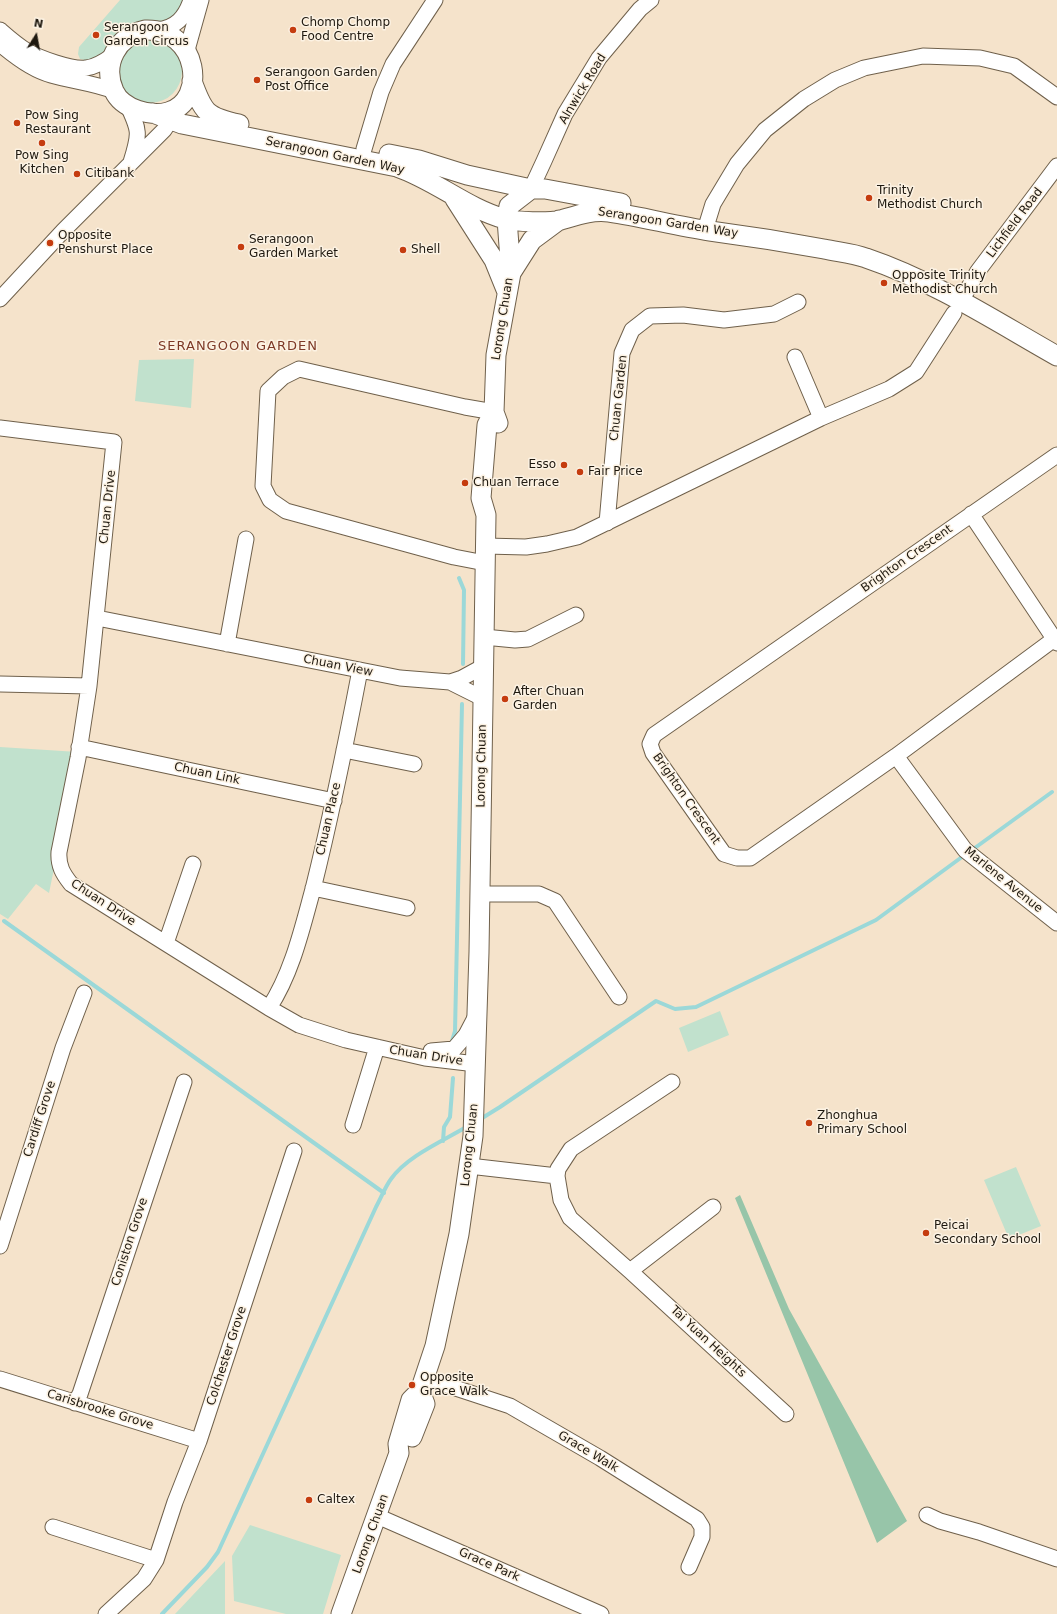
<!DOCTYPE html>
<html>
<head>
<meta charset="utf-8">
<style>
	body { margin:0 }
	#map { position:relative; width:1057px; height:1614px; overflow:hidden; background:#f5e3cb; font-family:"DejaVu Sans",sans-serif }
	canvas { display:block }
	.north { position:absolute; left:16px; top:16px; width:40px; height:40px; -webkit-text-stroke:3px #fcf2e3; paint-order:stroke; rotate:11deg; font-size:11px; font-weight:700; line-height:16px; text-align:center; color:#1e180f }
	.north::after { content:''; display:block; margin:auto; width:14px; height:18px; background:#1e180f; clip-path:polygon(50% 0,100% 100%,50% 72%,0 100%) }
</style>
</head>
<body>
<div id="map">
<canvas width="1057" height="1614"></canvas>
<div class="north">N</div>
</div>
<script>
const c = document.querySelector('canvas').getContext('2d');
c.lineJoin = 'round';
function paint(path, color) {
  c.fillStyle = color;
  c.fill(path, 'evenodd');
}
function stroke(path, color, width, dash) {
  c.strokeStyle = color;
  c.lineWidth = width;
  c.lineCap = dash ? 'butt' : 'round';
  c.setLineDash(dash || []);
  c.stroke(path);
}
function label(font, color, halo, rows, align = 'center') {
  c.font = font + ' "DejaVu Sans",sans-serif';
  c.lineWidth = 3;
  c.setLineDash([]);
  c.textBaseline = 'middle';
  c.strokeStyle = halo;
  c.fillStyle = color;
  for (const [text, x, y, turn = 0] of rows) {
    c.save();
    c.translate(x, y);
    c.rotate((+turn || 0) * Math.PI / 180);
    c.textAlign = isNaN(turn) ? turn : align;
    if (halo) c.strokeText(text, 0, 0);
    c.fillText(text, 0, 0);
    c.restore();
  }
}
paint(new Path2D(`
	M120,0H183V7L168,22L114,40L100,57L89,61L80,59L78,54L79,47Z
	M118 71a32 32 0 1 1 64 0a32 32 0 1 1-64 0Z
	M194,359L191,408L135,401L139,360Z
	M0,747L78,752L49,893L36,884L8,919L0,914Z
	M720,1011L729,1035L688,1052L679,1028Z
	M1016,1167L1041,1226L1009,1239L984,1180Z
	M250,1525L341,1555L323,1614H286L234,1601L232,1556Z
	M225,1561V1614H175Z`), '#c1e1cd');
paint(new Path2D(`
	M740,1195L789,1309L907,1521L877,1543L735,1198Z`), '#97c5a9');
stroke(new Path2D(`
	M459,578L464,590L463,664
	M972,850L1052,792
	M4,921L384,1193
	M452,1041L455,1031L462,704
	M479,1120L500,1107L656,1001L675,1009L696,1007L876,920L966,854
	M443,1141L444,1127L450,1117L453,1078
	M162,1614L207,1567L218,1552L376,1207C381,1198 385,1187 391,1179C407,1156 443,1141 468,1126`), '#9bd8d8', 4);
const minor = new Path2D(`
	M0,30C8,37 17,45 27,51C39,58 72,70 86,68C96,67 105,61 113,55
	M158,30C176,27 185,18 191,0
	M0,44C14,56 32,70 51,75C72,81 94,83 114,91
	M187,50L201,0
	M127,104C140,131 140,133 131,162
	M364,149L381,92L393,64L435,0
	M531,189L544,161L565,114L599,58L640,9L651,0
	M705,230L713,204L737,164L765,130L804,99L835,80L864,68L923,56L980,58L1014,66L1057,97
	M0,299L63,231L164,130L177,111
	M961,301L978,271L1057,166
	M795,357L821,418
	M0,428L114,442L89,686L78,758L59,852C58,866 63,874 71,884L269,1008L299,1025L346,1040L425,1058L476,1064
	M1057,455L654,735L650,744L653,753L724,854L737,858H750L896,756L1057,637
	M971,514L1057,643
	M607,523L622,353L632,330L650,316L683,315L724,320L774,314L798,302
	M485,546L526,547L547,544L577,537L821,418L889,389L916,372L954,313
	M485,563L454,557L286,511L270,500L263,486L268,391L283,377L299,369L465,407L494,412
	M97,618L400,678L450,682L462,678L484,666
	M484,637L515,640L528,639L576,615
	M227,644L246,539
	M450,682L484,699
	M0,684L89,686
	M79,747L334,801
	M344,750L414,764
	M896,756L965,850L1057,923
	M313,888L407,908
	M480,894H539L555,901L619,997
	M166,943L193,864
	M269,1008C292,973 302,929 313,889C331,817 346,743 360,670
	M431,1051L454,1049L466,1035L476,1016
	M672,1082L571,1149L558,1169L557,1176L561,1200L570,1218L630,1271L786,1414
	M353,1125L377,1047
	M469,1166L557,1176
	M0,1246L63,1048L84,993
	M630,1271L713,1207
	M425,1378L510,1406L600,1458L697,1519L702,1527V1537L689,1567
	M0,1379L199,1441
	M75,1403L80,1394L184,1082
	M927,1515L940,1521L979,1532L1057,1559
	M377,1516L601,1614
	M53,1527L156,1560
	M106,1614L144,1579L156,1560L175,1502L199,1441L294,1151`);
const tertiary = new Path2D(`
	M145,30C199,28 208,101 168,112C151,117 122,109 114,91C102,64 117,36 145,30Z
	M192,81C203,112 206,117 239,124
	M153,113L182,124L397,167C435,180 466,208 505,219C516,222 549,223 561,220C578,215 591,210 609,212C643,217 676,226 710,231C748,236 786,242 824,249C838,252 853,253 866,258C934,281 995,321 1057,356
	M389,154L419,160L467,175L531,189H545L621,203
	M455,199L494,260L507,292
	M511,273L532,240L559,220
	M498,423L494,412L496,355L511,273L507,219L509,206L531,189
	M412,1437L425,1404L420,1391
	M341,1614L399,1453L398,1444L411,1400L420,1391L435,1346L459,1234L473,1136L479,952L486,515L481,498L487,425L494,412`);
stroke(minor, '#6f604b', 17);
stroke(tertiary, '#6f604b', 21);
stroke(minor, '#fff', 15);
stroke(tertiary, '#fff', 19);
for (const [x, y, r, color] of [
	[293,30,4,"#c53c0f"],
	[96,35,4,"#c53c0f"],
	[257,80,4,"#c53c0f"],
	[17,123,4,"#c53c0f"],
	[42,143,4,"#c53c0f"],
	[77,174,4,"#c53c0f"],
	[869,198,4,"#c53c0f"],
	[50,243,4,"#c53c0f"],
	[241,247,4,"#c53c0f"],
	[403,250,4,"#c53c0f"],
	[884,283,4,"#c53c0f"],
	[564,465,4,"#c53c0f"],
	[580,472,4,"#c53c0f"],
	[465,483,4,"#c53c0f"],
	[505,699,4,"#c53c0f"],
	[809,1123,4,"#c53c0f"],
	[926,1233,4,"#c53c0f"],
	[412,1385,4,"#c53c0f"],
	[309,1500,4,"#c53c0f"]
]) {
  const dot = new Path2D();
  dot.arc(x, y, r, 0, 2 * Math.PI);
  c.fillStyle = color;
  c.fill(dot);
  stroke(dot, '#fcf2e3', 1.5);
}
label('12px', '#1e180f', '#fcf2e3', [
	["Chomp Chomp",301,23],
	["Food Centre",301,37],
	["Serangoon",104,28],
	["Garden Circus",104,42],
	["Serangoon Garden",265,73],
	["Post Office",265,87],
	["Pow Sing",25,116],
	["Restaurant",25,130],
	["Pow Sing",42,156,"center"],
	["Kitchen",42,170,"center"],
	["Citibank",85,174],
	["Trinity",877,191],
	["Methodist Church",877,205],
	["Opposite",58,236],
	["Penshurst Place",58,250],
	["Serangoon",249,240],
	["Garden Market",249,254],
	["Shell",411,250],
	["Opposite Trinity",892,276],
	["Methodist Church",892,290],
	["Esso",556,465,"right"],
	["Fair Price",588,472],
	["Chuan Terrace",473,483],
	["After Chuan",513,692],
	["Garden",513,706],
	["Zhonghua",817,1116],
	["Primary School",817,1130],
	["Peicai",934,1226],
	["Secondary School",934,1240],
	["Opposite",420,1378],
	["Grace Walk",420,1392],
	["Caltex",317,1500]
], 'left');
label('12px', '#1e180f', '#fcf2e3', [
	["Alnwick Road",583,89,-59],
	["Serangoon Garden Way",335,156,12],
	["Serangoon Garden Way",668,223,9],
	["Lichfield Road",1015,223,-53],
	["Lorong Chuan",503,319,-81],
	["Chuan Garden",619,398,-84],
	["Chuan Drive",108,507,-84],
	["Brighton Crescent",907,559,-35],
	["Chuan View",338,666,11],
	["Lorong Chuan",482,766,-89],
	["Chuan Link",207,774,12],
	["Brighton Crescent",686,799,55],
	["Chuan Place",329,819,-77],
	["Marlene Avenue",1003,880,39],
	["Chuan Drive",103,903,33],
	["Chuan Drive",426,1056,9],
	["Cardiff Grove",40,1119,-72],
	["Lorong Chuan",470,1145,-84],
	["Coniston Grove",130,1242,-72],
	["Tai Yuan Heights",708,1342,43],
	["Colchester Grove",227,1356,-72],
	["Carisbrooke Grove",100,1410,17],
	["Grace Walk",588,1452,31],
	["Lorong Chuan",371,1534,-70],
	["Grace Park",489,1565,24]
]);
c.letterSpacing = '1px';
label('13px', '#7d3926', '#fcf2e3', [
	["SERANGOON GARDEN",238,347]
]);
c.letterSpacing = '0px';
</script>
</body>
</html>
